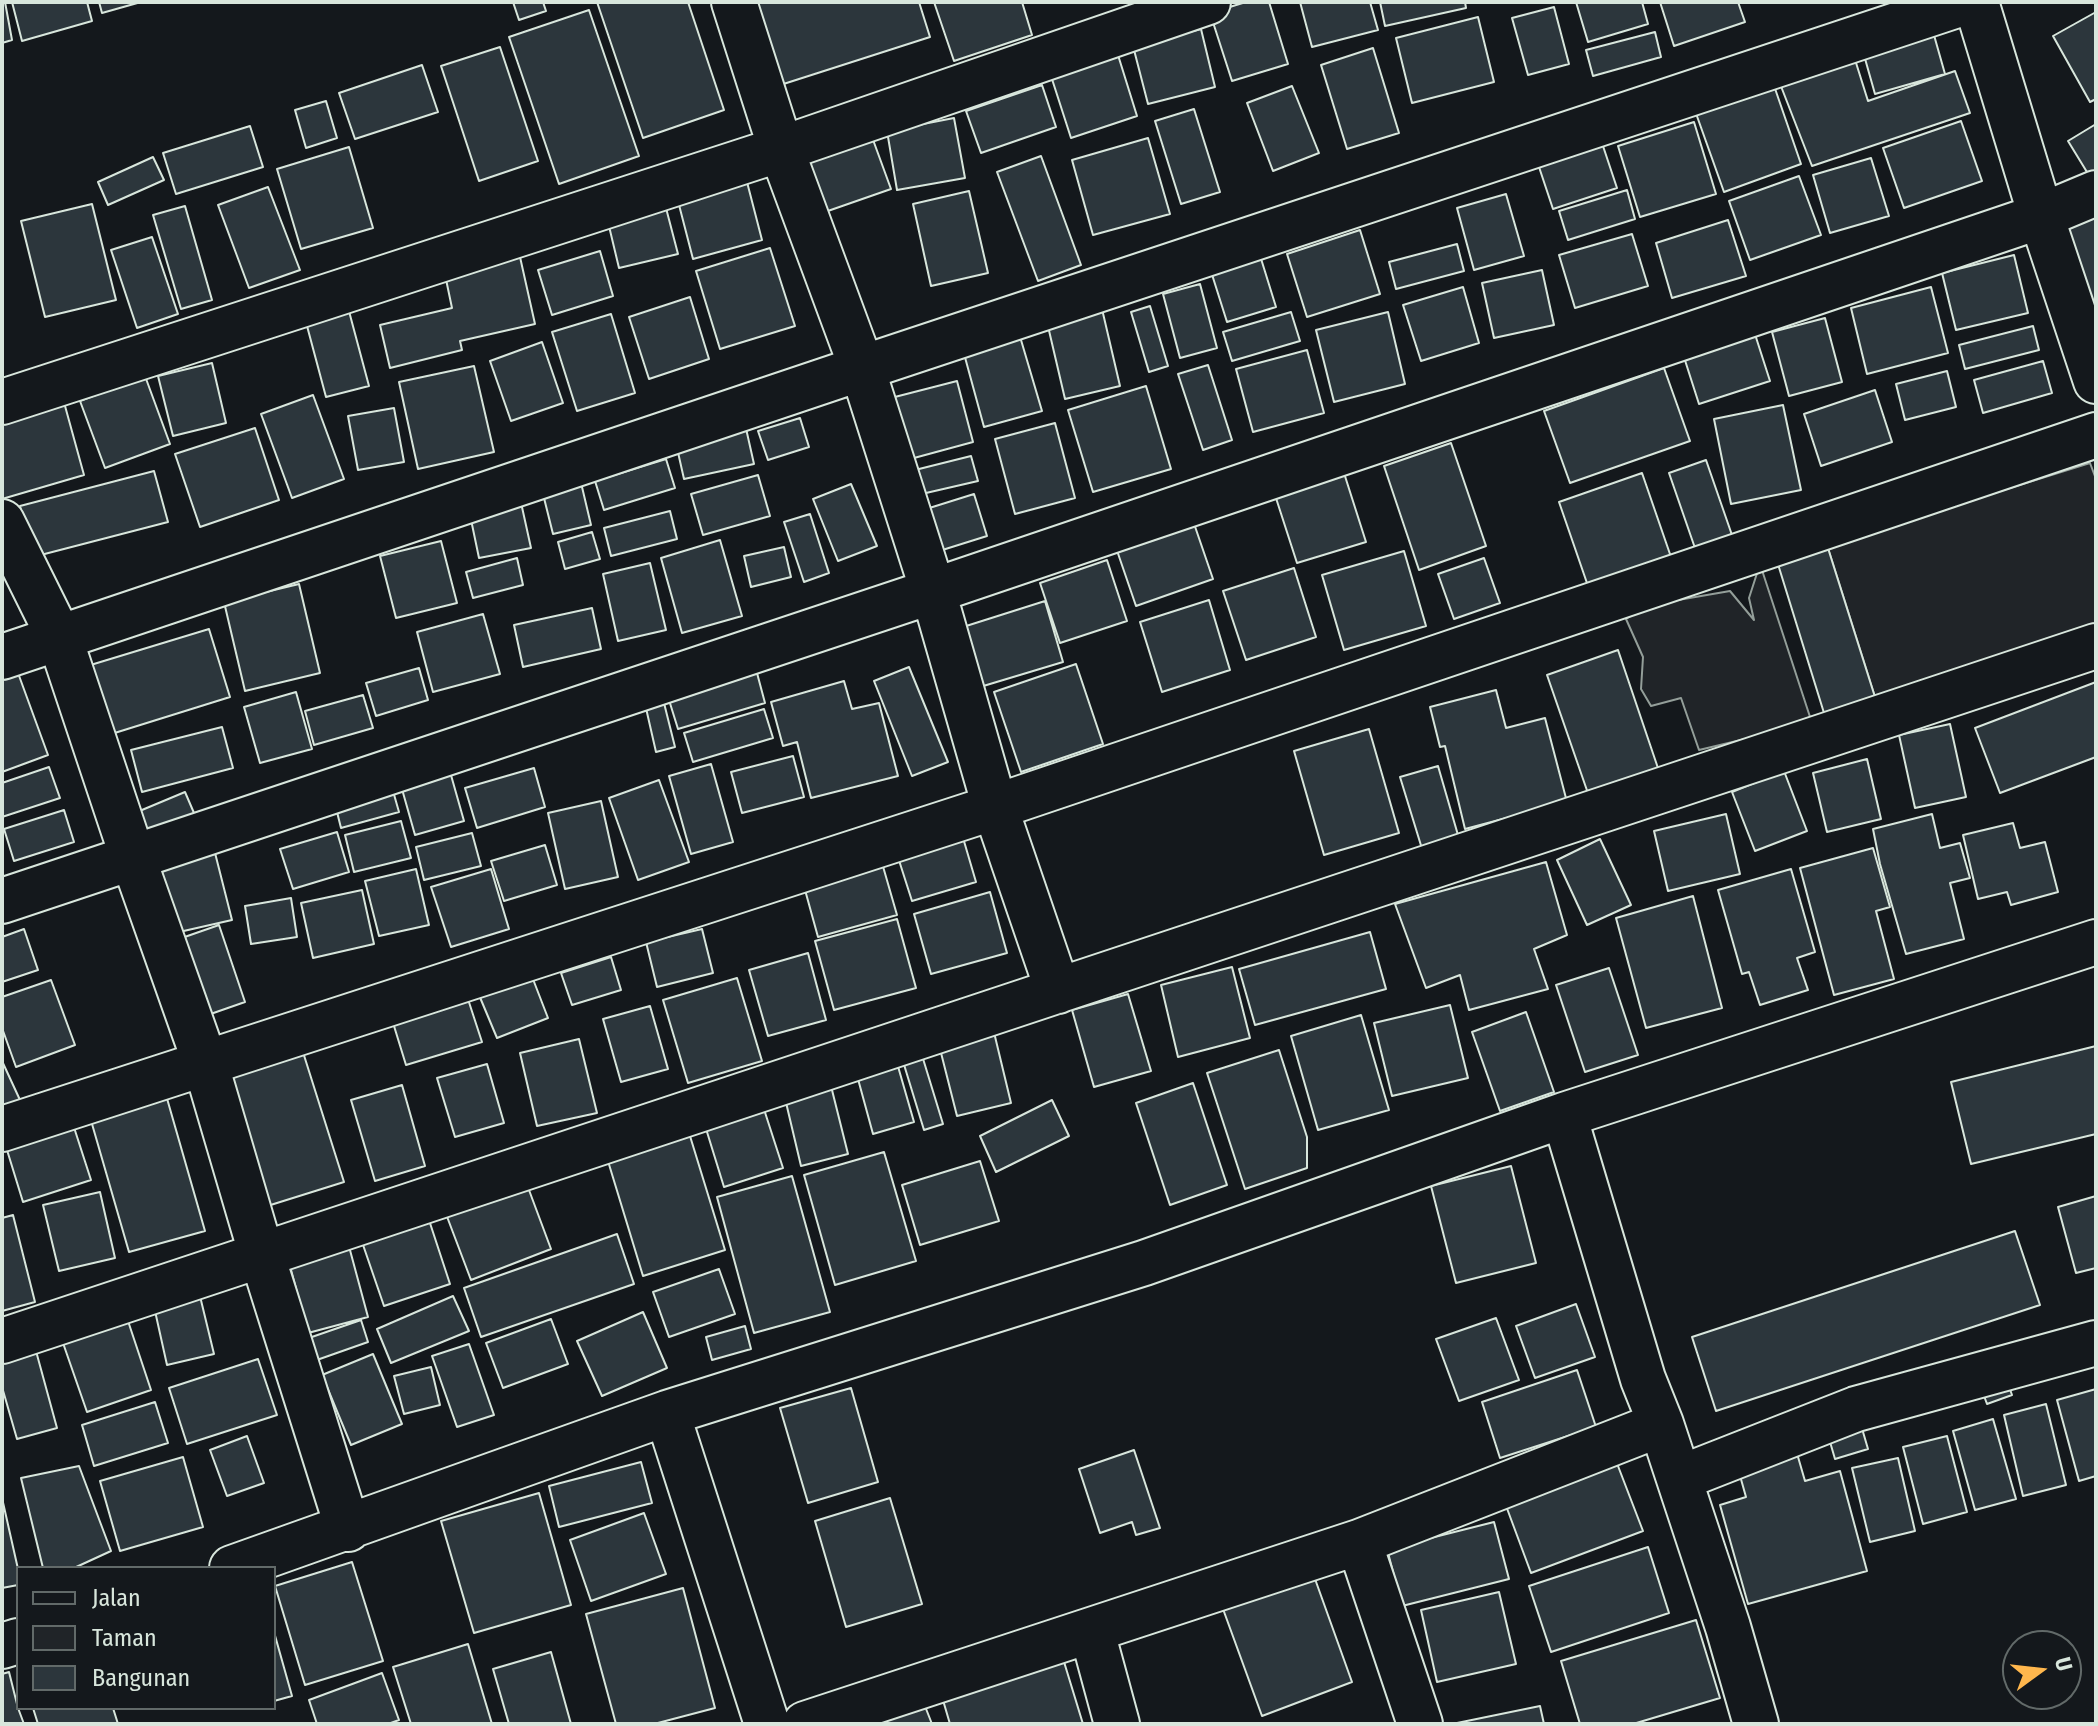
<!DOCTYPE html>
<html>
<head>
<meta charset="utf-8">
<style>
	body { margin:0 }
	#map { position:relative; width:2098px; height:1726px; overflow:hidden; background:#14181c; font-family:"Fira Sans Condensed",sans-serif }
	canvas { display:block }
	.frame { position:absolute; inset:0; border:4px solid #d8e6dc; pointer-events:none }
	.legend { position:absolute; left:16px; top:1566px; width:260px; height:144px; box-sizing:border-box; background:#14181c; border:2px solid #626a69; margin:0; padding:10px 14px; list-style:none; font-size:24px; color:#d8e6dc }
	.legend li { display:flex; align-items:center; gap:16px; height:40px }
	.legend b { width:40px; border:2px solid #626a69 }
	.north { position:absolute; left:2002px; top:1630px; width:80px; height:80px; box-sizing:border-box; background:#14181c; border:2px solid #626a69; border-radius:50%; rotate:75deg; font-size:22px; font-weight:700; line-height:32px; text-align:center; color:#d8e6dc }
	.north::after { content:''; display:block; margin:auto; width:28px; height:36px; background:#ffb74d; clip-path:polygon(50% 0,100% 100%,50% 72%,0 100%) }
</style>
</head>
<body>
<div id="map">
<canvas width="2098" height="1726"></canvas>
<div class="frame"></div>
<ul class="legend">
<li><b style="height:10px;background:#14181c"></b>Jalan</li>
<li><b style="height:22px;background:#202428"></b>Taman</li>
<li><b style="height:22px;background:#2c363c"></b>Bangunan</li>
</ul>
<div class="north">U</div>
</div>
<script>
const c = document.querySelector('canvas').getContext('2d');
c.lineJoin = 'round';
function paint(path, color) {
  c.fillStyle = color;
  c.fill(path, 'evenodd');
}
function stroke(path, color, width, dash) {
  c.strokeStyle = color;
  c.lineWidth = width;
  c.lineCap = dash ? 'butt' : 'round';
  c.setLineDash(dash || []);
  c.stroke(path);
}
const green = new Path2D(`
	M2090,463L2096,479V626L1875,697L1827,545Z
	M1760,564L1812,723L1699,750L1681,698L1651,706L1641,689L1643,657L1626,619L1663,594L1678,600L1730,591L1754,620L1749,598Z`);
paint(green, '#202428');
stroke(green, '#939e99', 2);
const building = new Path2D(`
	M2,2H5L12,40L2,43Z
	M12,2H87L92,21L22,41Z
	M99,2H141L102,13Z
	M513,2H543L546,11L519,20Z
	M597,2H688L724,110L643,138Z
	M743,2H919L930,37L771,88Z
	M934,2H1022L1032,35L954,61Z
	M1246,2H1269L1288,64L1232,81L1210,13Z
	M1300,2H1370L1378,30L1312,47Z
	M1380,2H1465L1466,8L1385,26Z
	M1576,2H1642L1648,24L1588,42Z
	M1660,2H1738L1745,22L1674,46Z
	M1554,7L1569,64L1528,75L1512,18Z
	M589,10L639,156L559,184L509,37Z
	M2096,12V99L2090,102L2053,36Z
	M1478,17L1494,82L1412,103L1396,38Z
	M1930,21L1945,74L1875,94L1860,41Z
	M1201,29L1215,87L1148,104L1133,46Z
	M1655,32L1661,57L1593,76L1586,50Z
	M500,47L538,161L479,181L441,66Z
	M1373,48L1399,133L1347,149L1321,65Z
	M1852,50L1868,101L1955,71L1970,113L1812,166L1777,76Z
	M1118,55L1137,116L1071,138L1051,76Z
	M422,65L438,112L355,139L339,93Z
	M1771,77L1801,164L1724,192L1693,105Z
	M1042,85L1056,127L981,153L966,111Z
	M1292,86L1319,153L1273,171L1247,103Z
	M326,101L337,138L306,148L295,110Z
	M1194,109L1220,192L1181,204L1155,121Z
	M954,118L965,178L897,190L887,131Z
	M1961,121L1982,181L1904,208L1883,148Z
	M1694,122L1716,194L1640,217L1618,146Z
	M2096,124V173L2090,177L2068,141Z
	M250,126L263,167L176,194L163,153Z
	M872,137L891,189L825,212L807,160Z
	M1148,138L1170,214L1093,235L1072,160Z
	M1602,143L1617,188L1553,209L1538,164Z
	M349,147L373,228L301,249L277,169Z
	M1041,156L1081,265L1038,281L997,172Z
	M153,157L164,180L108,205L98,182Z
	M1871,158L1889,216L1830,233L1813,175Z
	M1799,176L1821,235L1750,260L1729,201Z
	M747,182L762,240L693,259L678,201Z
	M268,187L300,270L249,288L218,205Z
	M1627,190L1635,219L1568,240L1559,211Z
	M969,191L988,273L931,286L913,204Z
	M1506,194L1524,256L1474,270L1457,208Z
	M2096,201V312L2057,217Z
	M92,204L116,300L45,317L21,221Z
	M185,206L212,300L181,309L153,215Z
	M666,208L678,254L619,268L608,222Z
	M1728,220L1746,276L1672,298L1656,243Z
	M1360,230L1380,294L1307,317L1287,254Z
	M1632,234L1648,286L1575,308L1559,255Z
	M152,237L178,314L137,328L111,250Z
	M1457,244L1464,271L1396,289L1389,262Z
	M518,248L535,324L460,341L462,350L390,368L380,325L452,308L443,265Z
	M770,248L795,326L720,349L696,271Z
	M1258,249L1276,307L1227,322L1209,265Z
	M600,251L613,296L552,315L538,270Z
	M2014,255L2028,313L1956,330L1942,273Z
	M1542,270L1554,325L1494,338L1482,283Z
	M1200,284L1217,348L1180,358L1163,294Z
	M1463,287L1479,343L1421,361L1403,305Z
	M1931,287L1948,353L1867,374L1851,308Z
	M690,297L709,359L649,379L629,317Z
	M346,300L369,386L326,397L303,311Z
	M1150,306L1168,366L1149,372L1131,312Z
	M1102,309L1120,386L1065,399L1047,322Z
	M1291,312L1300,341L1232,361L1223,332Z
	M1388,312L1405,384L1334,402L1316,330Z
	M611,314L635,393L577,411L552,332Z
	M1825,318L1842,382L1789,396L1772,332Z
	M1016,323L1042,411L984,427L960,339Z
	M2033,326L2039,350L1965,369L1959,345Z
	M1753,328L1770,381L1699,404L1682,351Z
	M542,342L563,403L511,421L490,361Z
	M1307,350L1324,413L1253,432L1236,369Z
	M2043,361L2052,393L1983,413L1974,380Z
	M212,363L226,423L173,436L158,376Z
	M1208,365L1232,440L1203,450L1178,374Z
	M474,366L494,452L418,469L399,382Z
	M1664,368L1690,441L1570,483L1544,411Z
	M1947,371L1956,407L1905,420L1896,384Z
	M145,376L170,444L105,468L80,401Z
	M957,381L973,442L903,461L887,399Z
	M1146,386L1171,469L1093,492L1068,410Z
	M1875,390L1892,442L1821,466L1804,414Z
	M62,395L84,475L2,499V412Z
	M313,395L344,479L292,498L261,414Z
	M1783,405L1801,490L1731,504L1714,419Z
	M394,408L404,462L358,470L348,416Z
	M800,418L809,447L768,460L758,431Z
	M1055,423L1075,498L1015,514L995,439Z
	M745,424L754,464L684,479L675,439Z
	M255,428L279,500L200,527L175,454Z
	M1451,443L1486,546L1419,570L1384,466Z
	M971,456L978,481L913,496L907,472Z
	M666,459L675,488L604,510L595,481Z
	M1706,460L1733,538L1696,551L1669,473Z
	M578,470L591,525L553,534L539,478Z
	M154,471L168,522L33,557L20,506Z
	M1344,473L1366,542L1297,563L1275,495Z
	M1642,473L1671,557L1588,586L1559,502Z
	M758,475L770,516L703,535L691,494Z
	M851,484L877,546L838,561L813,499Z
	M974,494L987,536L936,552L923,510Z
	M520,498L531,548L479,558L469,510Z
	M1189,509L1213,579L1136,606L1112,536Z
	M670,511L677,539L611,556L604,528Z
	M810,514L829,573L804,582L784,522Z
	M592,532L600,559L565,569L558,542Z
	M720,540L742,616L682,633L661,558Z
	M441,541L457,603L396,618L380,556Z
	M1827,545L1875,697L1824,713L1777,561Z
	M784,547L791,577L751,587L744,556Z
	M1404,551L1426,626L1344,650L1322,575Z
	M517,558L523,585L473,598L466,572Z
	M1484,558L1500,603L1454,619L1438,574Z
	M1107,560L1127,621L1060,643L1040,583Z
	M650,563L666,630L618,641L603,574Z
	M1294,568L1316,637L1246,660L1223,591Z
	M299,584L320,673L245,691L224,602Z
	M1209,600L1230,670L1162,692L1140,622Z
	M1045,601L1063,662L980,687L963,627Z
	M592,608L601,649L523,667L514,625Z
	M483,614L500,674L433,692L417,632Z
	M209,629L230,697L105,736L84,667Z
	M1618,650L1661,777L1591,802L1547,675Z
	M14,662L48,755L2,772V667Z
	M1076,664L1103,744L1021,772L994,692Z
	M909,667L948,762L912,776L874,681Z
	M419,668L428,700L376,716L366,683Z
	M757,673L765,703L678,729L669,700Z
	M844,681L852,709L879,703L898,776L811,798L797,742L783,746L771,702Z
	M2096,682V757L2000,793L1975,728Z
	M1496,690L1506,728L1545,718L1567,802L1465,829L1445,746L1440,747L1430,707Z
	M661,691L675,747L656,752L643,695Z
	M296,692L312,749L260,763L244,707Z
	M363,695L373,728L314,745L305,711Z
	M764,709L773,738L693,762L684,733Z
	M1950,724L1966,797L1915,808L1899,735Z
	M222,727L233,768L142,792L131,750Z
	M1369,729L1399,833L1324,855L1294,751Z
	M793,756L804,797L742,813L731,772Z
	M1867,759L1881,819L1827,832L1813,773Z
	M447,761L464,821L415,835L398,775Z
	M711,764L733,842L691,854L669,776Z
	M1438,766L1460,842L1423,852L1400,777Z
	M49,767L60,798L2,817V783Z
	M534,768L545,807L477,828L465,788Z
	M1784,771L1807,831L1755,851L1732,792Z
	M659,780L689,862L638,880L609,798Z
	M391,784L399,812L341,828L334,800Z
	M185,792L197,820L142,843L130,815Z
	M601,801L618,877L565,889L548,813Z
	M64,810L74,842L14,861L4,829Z
	M1726,814L1740,874L1668,891L1654,831Z
	M1932,814L1940,848L1960,843L1970,878L1950,883L1964,939L1906,954L1880,864L1873,829Z
	M401,821L411,858L354,872L345,835Z
	M2013,823L2020,848L2045,842L2058,892L2011,905L2007,892L1978,899L1963,835Z
	M961,831L976,882L912,901L896,851Z
	M337,832L349,872L293,889L280,849Z
	M472,833L481,866L424,880L416,847Z
	M1600,839L1631,905L1587,925L1557,860Z
	M213,845L232,920L166,935L149,860Z
	M545,845L557,885L504,901L491,861Z
	M1873,848L1890,907L1876,911L1894,979L1834,995L1800,868Z
	M880,856L897,915L818,937L802,879Z
	M1546,862L1567,935L1534,949L1548,989L1469,1010L1460,975L1426,988L1395,904Z
	M416,869L429,925L379,936L365,881Z
	M491,869L509,929L451,947L431,887Z
	M1791,869L1815,952L1797,958L1808,990L1760,1005L1749,972L1742,974L1718,890Z
	M362,890L374,944L313,958L301,903Z
	M990,892L1007,953L931,974L914,914Z
	M1693,896L1722,1008L1646,1028L1616,918Z
	M291,898L297,937L251,944L245,906Z
	M897,919L916,988L834,1010L815,941Z
	M219,925L245,1002L202,1017L176,940Z
	M24,929L38,970L2,982V937Z
	M702,929L713,973L657,987L646,942Z
	M1370,932L1386,989L1255,1025L1239,969Z
	M808,953L826,1020L768,1036L749,970Z
	M611,957L621,990L572,1005L561,973Z
	M1232,967L1250,1038L1178,1057L1161,985Z
	M1609,968L1638,1055L1585,1072L1556,985Z
	M531,974L548,1018L497,1038L479,995Z
	M737,978L762,1061L688,1083L663,1000Z
	M51,980L75,1045L16,1067L2,1028V997Z
	M465,990L482,1042L406,1065L390,1013Z
	M1128,994L1151,1071L1094,1087L1072,1010Z
	M1450,1005L1468,1078L1392,1096L1374,1023Z
	M650,1006L668,1069L621,1082L603,1019Z
	M1526,1012L1554,1092L1500,1111L1472,1032Z
	M1361,1015L1389,1110L1318,1130L1291,1036Z
	M992,1024L1011,1103L957,1116L937,1037Z
	M579,1039L597,1113L537,1126L520,1053Z
	M917,1039L943,1124L924,1130L898,1045Z
	M2096,1046V1134L1971,1164L1951,1082Z
	M302,1049L344,1182L261,1208L219,1074Z
	M1279,1050L1307,1137V1168L1245,1189L1207,1073Z
	M895,1056L914,1122L873,1134L855,1068Z
	M2,1061L20,1100L2,1108Z
	M487,1064L504,1123L455,1137L437,1078Z
	M830,1082L848,1154L801,1166L784,1094Z
	M1193,1083L1227,1185L1170,1205L1136,1103Z
	M402,1085L425,1166L375,1181L351,1100Z
	M166,1095L205,1231L129,1252L90,1117Z
	M761,1100L783,1168L724,1187L703,1119Z
	M1052,1100L1069,1136L996,1172L980,1136Z
	M70,1115L91,1180L23,1202L3,1137Z
	M686,1123L725,1250L643,1276L604,1148Z
	M884,1152L916,1261L835,1285L804,1175Z
	M980,1161L999,1221L920,1245L902,1185Z
	M1511,1166L1536,1263L1456,1283L1431,1186Z
	M792,1176L830,1312L754,1333L717,1197Z
	M526,1182L551,1249L471,1280L446,1214Z
	M100,1192L115,1258L59,1271L43,1205Z
	M2096,1196V1268L2076,1273L2058,1207Z
	M13,1215L35,1302L2,1311V1218Z
	M428,1217L450,1284L384,1306L361,1239Z
	M2015,1231L2040,1305L1716,1411L1692,1337Z
	M617,1234L634,1284L481,1337L464,1288Z
	M347,1239L368,1317L308,1333L287,1255Z
	M719,1269L735,1314L669,1337L653,1292Z
	M199,1292L214,1354L167,1365L153,1302Z
	M453,1296L469,1331L391,1363L377,1329Z
	M1576,1304L1595,1357L1535,1378L1516,1326Z
	M643,1312L667,1368L602,1396L577,1341Z
	M1496,1318L1519,1380L1459,1401L1436,1339Z
	M551,1319L568,1364L503,1388L486,1343Z
	M361,1320L368,1342L314,1361L306,1339Z
	M128,1321L151,1390L87,1412L63,1343Z
	M745,1326L751,1349L712,1360L706,1337Z
	M469,1344L494,1415L457,1427L432,1356Z
	M36,1351L57,1428L17,1439L2,1387V1361Z
	M373,1354L402,1424L351,1445L322,1375Z
	M258,1359L277,1415L187,1444L169,1388Z
	M431,1367L440,1405L404,1414L394,1376Z
	M1577,1370L1596,1427L1500,1458L1482,1402Z
	M2005,1375L2012,1395L1987,1404L1980,1385Z
	M851,1388L878,1482L808,1503L780,1408Z
	M2096,1389V1476L2079,1481L2057,1400Z
	M155,1402L168,1443L94,1466L82,1425Z
	M2046,1404L2066,1485L2023,1496L2004,1415Z
	M1993,1419L2016,1499L1975,1510L1953,1431Z
	M1861,1425L1868,1449L1835,1459L1828,1435Z
	M247,1436L264,1483L227,1496L210,1450Z
	M1947,1436L1967,1512L1923,1524L1903,1447Z
	M1134,1450L1160,1528L1136,1535L1132,1522L1100,1533L1079,1469Z
	M1796,1450L1805,1481L1840,1471L1867,1571L1748,1604L1720,1505L1746,1497L1737,1465Z
	M1613,1453L1643,1531L1531,1573L1502,1495Z
	M183,1457L203,1527L120,1551L100,1481Z
	M1898,1458L1915,1531L1870,1542L1852,1468Z
	M641,1462L652,1503L559,1527L549,1486Z
	M79,1466L111,1551L74,1568H43L21,1478Z
	M539,1493L571,1605L474,1633L441,1521Z
	M2,1498L18,1569V1585L2,1588Z
	M890,1498L922,1604L846,1627L815,1521Z
	M644,1513L666,1574L591,1601L570,1540Z
	M1494,1522L1509,1579L1402,1606L1387,1549Z
	M1648,1547L1669,1613L1551,1652L1529,1586Z
	M352,1562L383,1661L305,1685L275,1586Z
	M1310,1565L1352,1682L1262,1716L1219,1598Z
	M683,1588L715,1708L654,1724H616L586,1614Z
	M1499,1592L1516,1664L1437,1682L1421,1610Z
	M1696,1620L1720,1698L1633,1724H1580L1561,1661Z
	M274,1632L292,1696L274,1701Z
	M468,1644L492,1724H411L393,1667Z
	M551,1652L571,1724H509L493,1669Z
	M1061,1652L1083,1724H950L940,1690Z
	M9,1672L18,1708L24,1724H2V1674Z
	M382,1673L399,1720L388,1724H317L309,1700Z
	M921,1696L932,1724H850Z
	M1540,1706L1544,1724H1458L1457,1723Z
	M33,1708H113L118,1724H38Z`);
paint(building, '#2c363c');
stroke(building, '#d8e6dc', 2);
const minor = new Path2D(`
	M734,2L781,149L862,368L933,591L995,807L1058,991
	M1976,2L2041,216L2096,381
	M2,402L781,149L1208,2
	M2,522L60,639L133,858L205,1062L262,1256L348,1529
	M2,657L862,368L1966,2
	M2,901L933,591L2041,216L2096,193
	M1564,1115L1643,1379L1661,1424
	M2,1129L995,807L2096,435
	M2,1341L2096,646
	M667,1413L767,1724
	M1680,1478L1856,1409L2096,1343
	M1359,1542L1420,1724
	M232,1568L667,1413L1144,1263L1564,1115L2096,942
	M1092,1632L1117,1724
	M2,1646L18,1641
	M805,1724L1359,1542L1661,1424L1728,1627L1756,1724`);
stroke(minor, '#d8e6dc', 48);
stroke(minor, '#14181c', 44);
</script>
</body>
</html>
